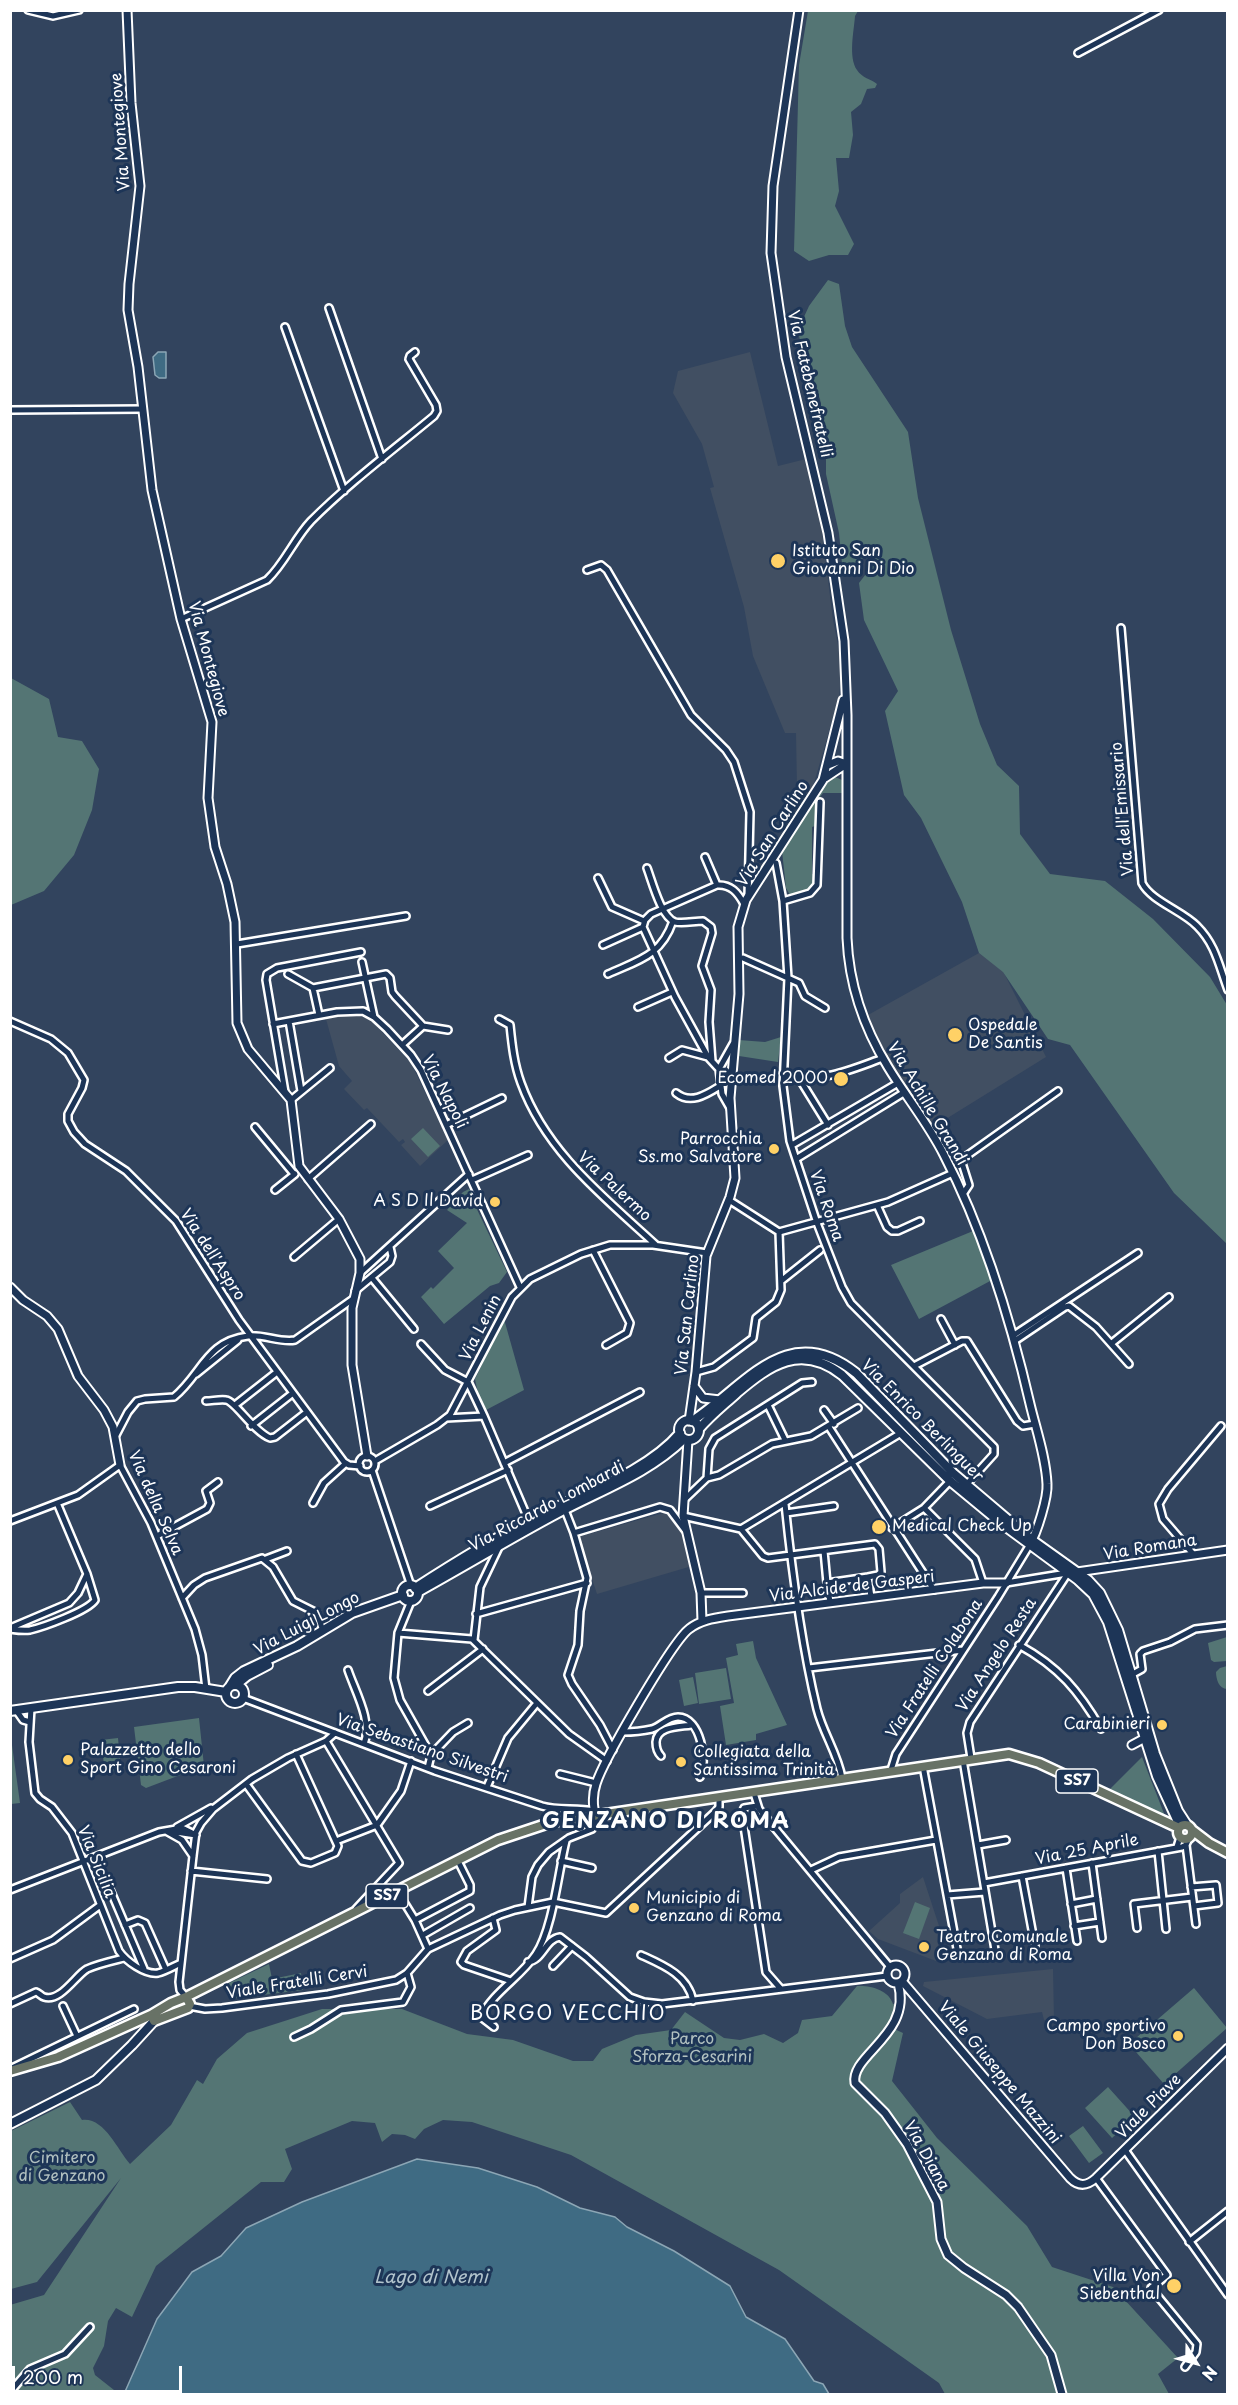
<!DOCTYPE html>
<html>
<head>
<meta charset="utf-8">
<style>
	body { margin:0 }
	#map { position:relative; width:1238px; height:2405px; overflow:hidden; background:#32445e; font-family:"Playpen Sans",sans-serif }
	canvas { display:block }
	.frame { position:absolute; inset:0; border:12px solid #fff; pointer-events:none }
	.north { position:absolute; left:1166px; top:2333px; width:60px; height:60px; -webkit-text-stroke:4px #1d3557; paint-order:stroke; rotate:127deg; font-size:16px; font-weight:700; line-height:24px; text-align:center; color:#fff }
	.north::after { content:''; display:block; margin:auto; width:21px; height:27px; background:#fff; clip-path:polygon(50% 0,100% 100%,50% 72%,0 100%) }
	.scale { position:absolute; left:12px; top:2366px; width:170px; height:27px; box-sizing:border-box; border:3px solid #fff; border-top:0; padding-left:8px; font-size:18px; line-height:21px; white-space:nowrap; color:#fff; -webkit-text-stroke:4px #1d3557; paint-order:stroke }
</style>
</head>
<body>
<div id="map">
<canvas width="1238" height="2405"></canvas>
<div class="frame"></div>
<div class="north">N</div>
<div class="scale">200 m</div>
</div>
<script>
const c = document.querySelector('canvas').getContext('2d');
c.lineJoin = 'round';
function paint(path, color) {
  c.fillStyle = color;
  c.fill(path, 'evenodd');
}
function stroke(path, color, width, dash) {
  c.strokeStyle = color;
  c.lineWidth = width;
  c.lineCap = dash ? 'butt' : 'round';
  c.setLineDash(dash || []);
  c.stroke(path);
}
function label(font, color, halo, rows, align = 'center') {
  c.font = font + ' "Playpen Sans",sans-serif';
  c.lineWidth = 6;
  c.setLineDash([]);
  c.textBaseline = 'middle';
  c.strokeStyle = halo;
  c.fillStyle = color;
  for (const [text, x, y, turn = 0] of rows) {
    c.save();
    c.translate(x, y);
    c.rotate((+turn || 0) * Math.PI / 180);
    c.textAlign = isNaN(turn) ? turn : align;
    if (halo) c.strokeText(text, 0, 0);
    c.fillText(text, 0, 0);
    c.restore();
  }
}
paint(new Path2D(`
	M750,352L778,466L806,459L820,516L833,620L842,665L839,697L812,790L797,788L796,733H785L753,656L744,607L710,488L714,487L702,444L673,393L678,371Z
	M979,953L1003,971L1046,1057L933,1127L884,1056L868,1015Z
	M352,1014L370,1019L411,1063L448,1140L420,1166L401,1145L405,1142L403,1139L399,1142L367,1108L364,1110L344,1089L352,1081L339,1066L326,1019Z
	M667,1512L684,1532L692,1566L597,1594L578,1537Z
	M923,1877L940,1929L936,1961L878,1939L869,1931L900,1903V1894Z
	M1053,1969L1054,2019L1044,2020L1042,2012L987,2019L923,1986L924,1982Z`), '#414f62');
paint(new Path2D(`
	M808,11H858L855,16C854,31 848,57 857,70C862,78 871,79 877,84L875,88L867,89L861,104L851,112L853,135L849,158H836L839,191L835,206L854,244L848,255H829L809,261L794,251L799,65Z
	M828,280L839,284L845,326L852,347L908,432L918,498L951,630L980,724L997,765L1019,786L1020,834L1050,874L1105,881L1153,919L1210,977L1227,1005V1244L1174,1193L1070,1045L1048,1039L1003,972L979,953L962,902L921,818L904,795L885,711L898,691L864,620L859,583L869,570L870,562L864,557L852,570L843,574L839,533L826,474V446L820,399L804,363L798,330L809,306Z
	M11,678L49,699L58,737L82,741L99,769L92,810L74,855L44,891L11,905Z
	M833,776L842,780L844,793H823L820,797L815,826L812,827V874H815V882L808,890L790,895L786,888L782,851L828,780Z
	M781,1037L778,1062L739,1056V1040L765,1042Z
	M423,1128L440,1146L428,1157L411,1139Z
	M469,1189L473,1193L472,1199L507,1272L499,1283L490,1286L444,1324L421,1297L431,1287L433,1289L454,1268L438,1251L467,1223L447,1210L463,1192Z
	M973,1231L992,1280L919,1319L891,1265Z
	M504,1319L524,1390L486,1410L479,1398L475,1379Z
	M1227,1637V1661L1214,1662L1211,1660L1208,1643Z
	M753,1641L756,1658L787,1725L756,1734V1740L726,1745L720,1706L734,1703L726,1658L738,1655L736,1644Z
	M1227,1666V1689C1219,1689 1216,1679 1216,1672L1220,1668Z
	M726,1668L731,1699L699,1704L695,1673Z
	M693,1677L698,1703L684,1706L679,1680Z
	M199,1718L204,1766L146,1788L141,1785L134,1727Z
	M118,1738L121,1770L105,1773L101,1740Z
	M10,1745H12L20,1803L11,1804Z
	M1142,1757L1165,1816L1110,1789Z
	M915,1902L930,1908L919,1939L903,1933Z
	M269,1964L272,1979L301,1973L303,1990L230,1999L229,1983Z
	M857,1986C870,1985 889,1990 893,2004L897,2005L890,2027L903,2033L892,2081L937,2138L1027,2226L1052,2267L1113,2287L1178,2358L1158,2374L1169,2394H945L939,2383L779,2270L571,2155L472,2122L443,2120L424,2129L415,2139L405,2135L392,2134L382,2142L375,2123L352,2121L285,2149L292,2169L284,2182H261L156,2266L132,2317L116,2308L108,2321L104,2346L93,2368L95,2375L114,2390L112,2394H11L10,2305L44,2295L121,2178L37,2282L11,2289V2131L70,2102L82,2120C104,2117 117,2149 130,2164L171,2125L197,2080L203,2084L217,2059L247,2033L322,2009H402L467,2034L513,2040L573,2061H593L602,2049L636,2035L671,2030L685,2012L724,2038L740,2040L764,2034L783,2043L798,2033L802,2020L832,2016Z
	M1194,1988L1227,2028L1164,2084L1129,2044Z
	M1108,2087L1135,2117L1112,2138L1085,2108Z
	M1083,2126L1103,2153L1089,2163L1069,2136Z`), '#547574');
const water = new Path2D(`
	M158,352H166V378H159L155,375L153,357Z
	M417,2159L478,2168L537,2187L580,2208L615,2217L627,2227L674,2251L730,2286L746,2317L785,2339L814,2381L823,2384L829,2394H124L157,2319L192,2272L221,2256L246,2228L302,2202Z`);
paint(water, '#3f6b83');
stroke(water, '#8ca6b5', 1.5);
const minor = new Path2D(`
	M28,10L53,16L79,10
	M1078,53L1159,10
	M329,308L382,459
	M285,327L344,491
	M10,410L143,409
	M587,570L601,565L607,570L691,715L726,750L734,762L750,812L748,896
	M181,619L267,580C285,563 294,539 311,521C349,483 393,450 434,416L437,411L436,405L409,359L410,356L415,352
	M1121,628L1142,883C1151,901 1183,911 1197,926C1216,945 1219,966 1228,990
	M705,857L717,885
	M776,863L783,901L788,978L783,1086L790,1141L817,1223L842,1287L851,1303L994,1447V1454L966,1485
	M647,868C652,881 661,917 675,922C683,924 694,921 703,921L711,927L712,933L702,966L711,990L709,1022L712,1061
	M598,878L612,907L644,921
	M783,901L810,893L817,885L820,802
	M237,944L406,916
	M603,945L643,927
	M743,958L799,983L805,996L825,1008
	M362,962L374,1017
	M288,974L313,988L386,974L390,978L392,992L395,996L423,1026L448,1030
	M608,974C639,960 661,956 673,921
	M313,988L319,1015
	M638,1007L672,992
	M499,1019L510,1025C512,1045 514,1064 521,1083C546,1152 604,1197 656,1245
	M10,1021L51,1039L68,1053L84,1080L82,1088L68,1114V1121L74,1132L85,1144L126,1171L176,1221L239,1320L344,1462L349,1465L360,1466
	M289,1021L301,1091
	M273,1024L337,1012L363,1011L374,1017L387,1029L411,1055L421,1070L520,1287
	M402,1045L423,1026
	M669,1058L682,1050L708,1057
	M719,1069L733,1044
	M783,1073C821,1084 847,1071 883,1058
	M799,1078L828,1125
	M285,1092L266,980L267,974L277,968L361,952
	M676,1093C691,1105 707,1094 720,1086
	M291,1100L330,1068
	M730,1108L722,1094L719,1069L708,1057L675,997L643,927L645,920L651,914L717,885C731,884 738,893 744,904
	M446,1125L502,1098
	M255,1127L294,1174
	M792,1145L898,1083
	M796,1159L905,1092
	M308,1179L371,1124
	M472,1180L528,1155
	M275,1190L295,1174
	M963,1194L969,1185L962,1163L965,1157L1058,1091
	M729,1200L779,1232L888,1202L953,1173
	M877,1205L887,1227L892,1231H898L920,1221
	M593,1250L630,1323L627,1333L606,1345
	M294,1257L339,1219
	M360,1273L469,1174
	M372,1278L414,1329
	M781,1281L820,1250
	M355,1291L390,1262L392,1256L390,1247
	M941,1319L955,1345
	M1014,1335L1138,1253
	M1016,1340L1065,1307L1069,1306L1096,1327L1129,1364
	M1112,1343L1169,1297
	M421,1344L445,1370L468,1382L484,1416
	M914,1366L962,1341H967L1017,1421L1023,1426L1035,1424
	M696,1372L714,1367L753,1338L756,1318L776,1302L781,1290L779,1232
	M196,1374L238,1340
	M206,1401C212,1401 220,1399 226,1400C235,1401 253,1431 270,1438L275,1437L307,1412
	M235,1405L277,1372
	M768,1405L785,1440
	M824,1410L834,1424
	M446,1418L484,1416L529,1521
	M251,1426L293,1393
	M829,1427L934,1590
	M116,1435L128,1412L137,1401L145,1399L174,1397C202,1374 206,1341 248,1336C264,1334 280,1343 295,1340L353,1299
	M359 1464a8 8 0 1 1 16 0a8 8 0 1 1-16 0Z
	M375,1461L437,1425L450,1415L512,1297L530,1279L581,1254L610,1245H653L707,1253
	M504,1463L640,1392
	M372,1470L411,1586
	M707,1478L719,1475L772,1444L811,1436L858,1408
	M707,1478L709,1449L715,1438L802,1383L812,1382
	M684,1500L707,1478
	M313,1503L324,1483L345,1464
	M785,1504C792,1572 801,1643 817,1709C823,1733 838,1754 842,1778
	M430,1506L508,1470
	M924,1508L975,1559L983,1583
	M565,1510L574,1533L587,1578L580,1611L578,1645L568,1675L572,1684L600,1725L613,1750
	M786,1513L834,1506
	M683,1516L741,1529L901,1433
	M10,1521L78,1495L120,1465L151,1523L195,1629L202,1655L206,1689
	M892,1528L924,1508L950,1481
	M741,1529L763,1556L768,1558L875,1544L879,1549L881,1572L878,1575L868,1577
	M574,1533L660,1507L670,1510L685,1530
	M157,1536L207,1509L210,1503L206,1491L218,1482
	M824,1551L827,1583
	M1194,1555L1163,1519L1159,1504L1168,1489L1221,1426
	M266,1559L287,1551
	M1006,1583L1067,1573
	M701,1593H743
	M182,1598L194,1585L205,1578L262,1558L273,1567L293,1601L317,1613L323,1631
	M411,1601L398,1633L394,1678L400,1700L431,1755L428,1768
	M830,1602L827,1583L868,1577L871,1597
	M476,1614L587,1583
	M10,1628L69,1603L78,1593L87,1574
	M10,1629C17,1630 23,1631 30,1630C43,1627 88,1611 95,1600L87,1574L57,1503
	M398,1633L472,1639L569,1734L607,1761
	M474,1640L480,1587L500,1545
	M1019,1645C1059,1667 1079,1691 1101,1729
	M809,1668L963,1650
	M348,1670C355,1691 373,1722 364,1744
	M1131,1675L1142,1669L1140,1654L1143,1651L1170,1642L1195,1629L1228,1625
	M428,1691L483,1649
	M243,1698L435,1771L542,1806C559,1811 577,1807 594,1811
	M31,1708L29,1742L35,1793L40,1799L52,1807L72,1833L119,1951C126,1961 145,1975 158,1973C166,1971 174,1966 181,1963
	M16,1710L23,1720L30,1722
	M623,1732C632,1732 643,1731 652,1729C661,1726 668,1717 678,1717C701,1717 708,1762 700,1777
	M326,1741L399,1863L356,1909
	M431,1755L453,1732L468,1723
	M661,1756C657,1752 656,1748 656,1742C657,1726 679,1727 691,1725
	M971,1758L967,1733L970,1722L1068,1573
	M963,1760L995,1950
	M923,1766L958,1954
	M891,1770L896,1754L998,1597L1029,1546
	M560,1774L596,1783
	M246,1784L302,1861L311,1863L335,1853L338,1846L296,1754
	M487,1787L508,1738L537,1703
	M754,1793L759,1809L890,1967
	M757,1806L744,1808L742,1813L766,1972L780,1988
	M177,1827L211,1808
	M166,1831L182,1840L193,1856
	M176,1832L196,1835
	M336,1841L377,1825L401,1791L411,1761
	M978,1845L1006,1840
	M1186,1845L1196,1924
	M1177,1847L1180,1837
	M1158,1851L1166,1929
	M561,1861L592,1868
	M1092,1863L1102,1938
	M1066,1868L1077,1941
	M811,1870L839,1857L936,1840
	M191,1871L267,1879
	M1022,1876L1035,1946
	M984,1883L1182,1847L1186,1845L1189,1838
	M109,1887L144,1969
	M1191,1887L1216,1885L1218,1903L1194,1906
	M10,1890L159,1832L182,1828L196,1835
	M397,1891L415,1920L428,1949
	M947,1895L985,1892
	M1071,1904L1097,1899
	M528,1907L532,1877L538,1865L549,1852L569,1838L592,1829L596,1823V1815
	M493,1918L496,1930L467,1951L461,1962L464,1965L511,1981
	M415,1920L470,1891V1885L458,1861
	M125,1925L138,1920L145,1923L166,1970
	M1074,1926L1100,1922
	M1137,1928L1134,1904L1192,1897
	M423,1935L470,1908
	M641,1955C663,1965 688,1975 693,2001
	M10,1959L53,1940L99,1906
	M528,1962C543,1960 545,1939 560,1937L586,1957L630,1997L644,2002L662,2004L887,1976
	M553,1966L572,1946
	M186,1997L180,1990L179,1982L193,1856L196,1832L201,1823L213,1809L252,1779L288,1758L326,1741L335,1733
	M10,2004L36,1992C39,1993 41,1996 44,1997C60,2003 76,1975 87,1969C98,1964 112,1961 124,1958
	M63,2006L77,2036
	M189,2006L205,2009L222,2008L328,1994L396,1980L407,1973L428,1949L500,1915L515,1910L553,1902L606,1913L715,1812L719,1807V1797
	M494,2027L481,2017C494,1991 520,1978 536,1954C553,1928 558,1873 566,1841
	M294,2037L311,2029L341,2010L403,2002L411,1987L407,1973
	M14,2067L134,2009
	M1125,2150L1228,2295
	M1096,2178L1167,2275L1151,2288L1197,2344L1196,2352L1185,2367
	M1189,2242L1228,2211
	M10,2392L30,2369L65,2354L90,2327`);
const tertiary = new Path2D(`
	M127,10L131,103L140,186L129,284L128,310L138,367L152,490L181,619L212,722L208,798L215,847L227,884L235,922L237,1023L248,1049L291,1100L299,1166L339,1219L360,1259V1273L352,1308V1365L367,1456
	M799,10L773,186L771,253L786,357L828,533L844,641L847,715V938C849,984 864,1028 888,1067C906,1097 928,1123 944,1155C985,1234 1011,1321 1031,1408C1037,1432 1046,1459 1047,1484C1048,1497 1037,1533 1030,1544
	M828,765L838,761L846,764
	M825,778L846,764
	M10,1287L23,1300L47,1316L58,1329L78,1376L104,1410L113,1427L120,1465
	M694,1386L703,1398L720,1400
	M689,1421L696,1372L706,1256L730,1197L735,1178L730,1098L739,994L738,927L746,900L823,780L843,700
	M688,1440L683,1516L701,1593L702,1621
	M1077,1572L1228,1550
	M1132,1745L1145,1738
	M596,1815C592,1806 593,1793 596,1784C603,1761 672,1642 689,1629C700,1620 715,1618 728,1616L983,1583H1006
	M887 1974a9 9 0 1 1 18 0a9 9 0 1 1-18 0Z
	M902,1981L1070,2178C1079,2187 1087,2186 1096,2178L1228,2048
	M898,1983C913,2034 850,2055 855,2083L885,2113L907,2144L937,2202L941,2239L948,2255L964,2268L1006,2295L1018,2307L1051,2355L1062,2394`);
const secondary = new Path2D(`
	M679 1430a10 10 0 1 1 20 0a10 10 0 1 1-20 0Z
	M692,1421C745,1387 787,1318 856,1373L953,1473L1032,1540L1088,1580L1100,1593L1118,1630L1155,1754L1178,1811L1187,1825
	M699,1429C711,1415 724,1405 737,1393C770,1365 801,1343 842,1375L950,1481L1002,1524L1078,1580L1093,1594L1108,1622L1157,1776L1180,1826
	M402 1593a8 8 0 1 1 16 0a8 8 0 1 1-16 0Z
	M415,1588C455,1562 496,1537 538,1516C583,1493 647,1472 680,1433
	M418,1592C465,1566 511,1538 558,1513C601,1490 648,1474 684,1439
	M226 1694a9 9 0 1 1 18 0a9 9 0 1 1-18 0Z
	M236,1685L247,1676L268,1665
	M230,1686L235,1678L244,1671L297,1646L352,1613L403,1595
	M10,1711L178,1687H195L226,1692
	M10,2124L96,2080L132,2045L154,2021`);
const primary = new Path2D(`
	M1178 1832a7 7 0 1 1 14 0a7 7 0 1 1-14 0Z
	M1192,1830L1209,1843L1228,1853
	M186,1997L498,1840L552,1822L1009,1754L1039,1763L1179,1828
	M186,1997L190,2004L188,2008L154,2021L151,2015L171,2003Z
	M10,2071L58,2057L151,2015`);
stroke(minor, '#fff', 10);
stroke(tertiary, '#fff', 11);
stroke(secondary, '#fff', 12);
stroke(primary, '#fff', 13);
stroke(minor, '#1d3557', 5);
stroke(tertiary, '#1d3557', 7);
stroke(secondary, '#1d3557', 8);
stroke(primary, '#687266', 8);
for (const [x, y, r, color] of [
	[778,561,8,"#ffd166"],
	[955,1035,8,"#ffd166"],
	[841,1079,8,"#ffd166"],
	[774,1149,6,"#ffd166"],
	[495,1202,6,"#ffd166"],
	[879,1527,8,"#ffd166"],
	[1162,1725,6,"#ffd166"],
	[68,1760,6,"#ffd166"],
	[681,1762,6,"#ffd166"],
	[634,1908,6,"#ffd166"],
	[924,1947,6,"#ffd166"],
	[1178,2036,6,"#ffd166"],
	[1174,2286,8,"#ffd166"]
]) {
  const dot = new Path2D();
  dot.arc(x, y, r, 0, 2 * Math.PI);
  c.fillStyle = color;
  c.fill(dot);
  stroke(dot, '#1d3557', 2);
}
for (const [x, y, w] of [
	[1077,1781,42],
	[387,1896,42]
]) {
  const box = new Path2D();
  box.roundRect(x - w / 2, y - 12, w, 24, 4.5);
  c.fillStyle = '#1d3557';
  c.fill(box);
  stroke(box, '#fff', 1.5);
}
label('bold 15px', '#fff', null, [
	["SS7",1077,1781],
	["SS7",387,1896]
]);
label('16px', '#fff', '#1d3557', [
	["Via Montegiove",121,132,-94],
	["Via Fatebenefratelli",809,384,77],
	["Via Montegiove",208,659,75],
	["Via dell'Emissario",1123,809,-95],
	["Via San Carlino",773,834,-58],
	["Via Napoli",444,1092,63],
	["Via Achille Grandi",927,1104,59],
	["Via Palermo",614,1187,43],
	["Via Roma",826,1206,71],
	["Via dell'Aspro",212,1255,57],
	["Via San Carlino",688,1315,-84],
	["Via Lenin",481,1328,-63],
	["Via Enrico Berlinguer",922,1421,45],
	["Via della Selva",155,1503,66],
	["Via Riccardo Lombardi",547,1507,-28],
	["Via Romana",1150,1548,-9],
	["Via Alcide de Gasperi",852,1587,-7],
	["Via Luigi Longo",307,1624,-28],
	["Via Angelo Resta",997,1655,-57],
	["Via Fratelli Colabona",935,1669,-57],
	["Via Sebastiano Silvestri",422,1749,19],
	["Via 25 Aprile",1087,1850,-11],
	["Via Sicilia",96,1862,68],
	["Viale Fratelli Cervi",297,1983,-9],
	["Viale Giuseppe Mazzini",999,2073,50],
	["Viale Piave",1149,2107,-45],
	["Via Diana",926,2156,61]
]);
label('16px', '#fff', '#1d3557', [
	["Istituto San",792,552],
	["Giovanni Di Dio",792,570],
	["Ospedale",968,1026],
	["De Santis",968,1044],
	["Ecomed 2000",828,1079,"right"],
	["Parrocchia",762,1140,"right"],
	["Ss.mo Salvatore",762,1158,"right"],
	["A S D Il David",483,1202,"right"],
	["Medical Check Up",892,1527],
	["Carabinieri",1150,1725,"right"],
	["Palazzetto dello",80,1751],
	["Sport Gino Cesaroni",80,1769],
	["Collegiata della",693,1753],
	["Santissima Trinità",693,1771],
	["Municipio di",646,1899],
	["Genzano di Roma",646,1917],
	["Teatro Comunale",936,1938],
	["Genzano di Roma",936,1956],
	["Campo sportivo",1166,2027,"right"],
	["Don Bosco",1166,2045,"right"],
	["Villa Von",1160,2277,"right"],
	["Siebenthal",1160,2295,"right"]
], 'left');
label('16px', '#b2c1c0', '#1d3557', [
	["Parco",692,2040],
	["Sforza-Cesarini",692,2058],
	["Cimitero",62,2159],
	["di Genzano",62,2177]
]);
label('italic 18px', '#b2c4cd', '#1d3557', [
	["Lago di Nemi",431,2278]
]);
c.letterSpacing = '1.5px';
label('20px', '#fff', '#1d3557', [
	["BORGO VECCHIO",568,2014]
]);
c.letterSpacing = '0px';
c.letterSpacing = '1.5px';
label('bold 22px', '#fff', '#1d3557', [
	["GENZANO DI ROMA",666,1822]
]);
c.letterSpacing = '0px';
</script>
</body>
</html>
